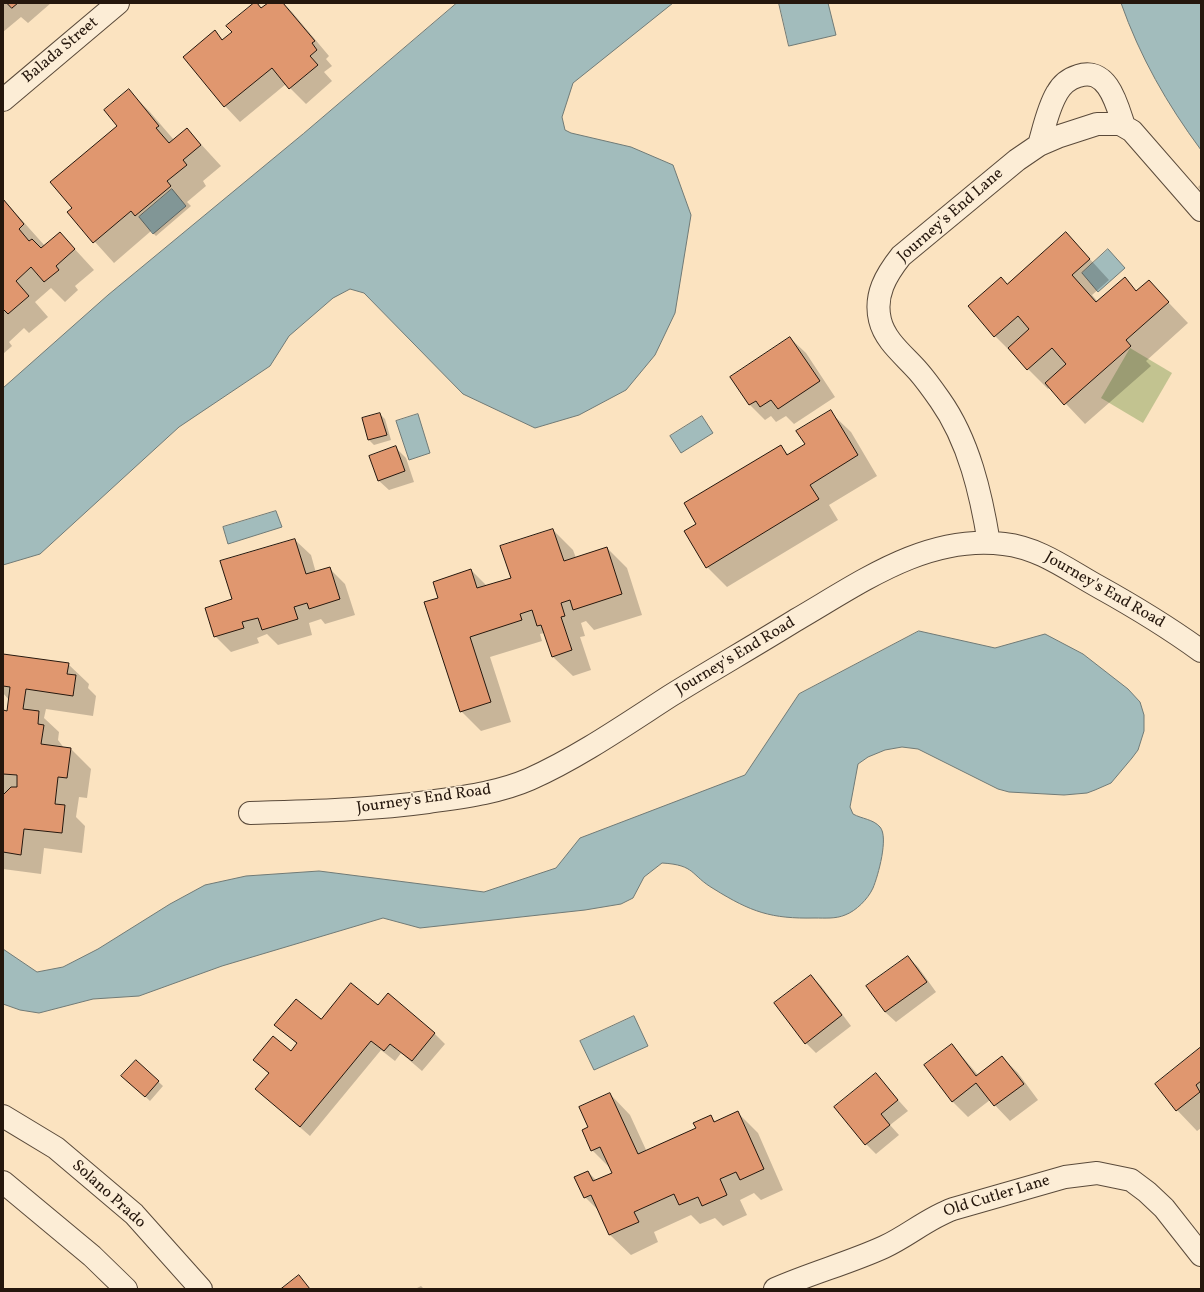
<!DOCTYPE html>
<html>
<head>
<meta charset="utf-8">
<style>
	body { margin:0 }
	#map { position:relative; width:1204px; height:1292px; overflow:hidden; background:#fbe3c0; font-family:Vollkorn,serif }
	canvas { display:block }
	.frame { position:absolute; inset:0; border:4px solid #25170d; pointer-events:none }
</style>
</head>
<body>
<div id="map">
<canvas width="1204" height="1292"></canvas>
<div class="frame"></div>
</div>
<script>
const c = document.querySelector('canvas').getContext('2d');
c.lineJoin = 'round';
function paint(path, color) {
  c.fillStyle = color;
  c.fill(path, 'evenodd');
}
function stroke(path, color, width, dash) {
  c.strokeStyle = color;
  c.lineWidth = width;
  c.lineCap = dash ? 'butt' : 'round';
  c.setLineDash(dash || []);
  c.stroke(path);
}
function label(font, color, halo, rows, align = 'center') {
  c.font = font + ' Vollkorn,serif';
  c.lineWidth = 3;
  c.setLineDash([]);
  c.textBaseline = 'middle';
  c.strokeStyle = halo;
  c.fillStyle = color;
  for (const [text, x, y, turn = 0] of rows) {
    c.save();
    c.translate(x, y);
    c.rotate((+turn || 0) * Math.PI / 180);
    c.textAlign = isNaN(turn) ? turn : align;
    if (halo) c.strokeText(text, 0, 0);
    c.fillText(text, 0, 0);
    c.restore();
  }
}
paint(new Path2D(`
	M1130,348L1172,373L1143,423L1101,398Z`), '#c2c390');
const water = new Path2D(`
	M457,3H673L573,83L562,117L565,130L571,133L631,147L673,165L691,215L675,313L655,355L626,390L579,415L535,428L463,394L364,293L350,289L333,298L289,336L270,366L179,427L40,554L3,565V388L108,295L303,134Z
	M779,3H828L836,35L789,46Z
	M1121,3H1201V150C1167,104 1140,57 1121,3Z
	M172,189L186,206L153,234L139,217Z
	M1108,249L1125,268L1098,292L1082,273Z
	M418,414L430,453L409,460L396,421Z
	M702,416L713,433L681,453L670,436Z
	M276,511L282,527L228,544L223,527Z
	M919,631L995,648L1045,634L1083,654L1128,689L1140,702L1144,715V731L1138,750L1132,758L1111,783L1095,790L1087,793L1064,795L1009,792L998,789L918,749L902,747L885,750L868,757L858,764L850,807L853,814C862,819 873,819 880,827C889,837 878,876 873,888C868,899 856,911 845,915C836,919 824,918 815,918C771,919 751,912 714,889C690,875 696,865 662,863L644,877L633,898L621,904L585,910L420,928L383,918L222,966L139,996L93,999L39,1013L20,1010L3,1004V949L37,972L63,967L98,949L170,904L205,885L246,876L319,871L484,892L556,868L580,838L745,775L799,694Z
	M634,1016L648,1046L594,1070L580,1041Z`);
paint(water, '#a2bcbc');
stroke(water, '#707a76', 1);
paint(new Path2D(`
	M3,3H51L28,23L21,17L3,32Z
	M255,3L262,9L269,3H283L292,12L329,56L326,59L332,66L324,72L332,81L306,104L286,84L240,122L225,106L184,57L215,32L223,40L233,32Z
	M129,91L149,111L174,140L187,129L221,166L203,181L206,186L187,202L191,206L156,236L151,231L114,263L68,212L73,208L118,126Z
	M1201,184V191L1198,187Z
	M3,199L45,246L60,233L94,270L75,286L78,290L65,302L51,288L35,302L48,317L29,333L24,328L9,342L12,346L3,354Z
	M1066,233L1109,280L1092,295L1098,302L1124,279L1137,292L1149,282L1188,323L1146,361L1151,366L1085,424L1050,387L1048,389L995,336L969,306L1007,285Z
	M790,338L806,353L835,397L794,424L786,416L776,422L771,416L765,420L750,405L732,377Z
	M830,412L851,432L877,476L829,505L838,520L727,587L707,567L698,524L780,446L789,455L806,445Z
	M380,414L385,419L391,440L374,445L369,440Z
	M396,448L406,458L414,482L389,490L378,480Z
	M553,530L573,550L576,558L607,548L627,568L642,615L594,630L586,621L581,623L585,636L580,637L591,670L573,676L552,656L544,633L540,634L542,641L490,657L511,722L481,731L461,711L440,598L471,570L487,586L512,578Z
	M295,540L311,555L316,573L330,569L345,584L355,615L325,624L321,619L309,623L312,635L278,645L267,634L257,638L259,643L231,652L215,636L234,600Z
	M3,655L68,664L89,684L88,688L96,696L93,716L46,709L44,718L59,732L58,740L64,748L71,749L91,769L87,798L79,797L76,817L85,826L82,853L44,848L41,874L3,869V711L8,712L9,700L3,693Z
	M908,957L918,967L936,992L896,1022L885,1012Z
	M811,976L821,986L851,1026L816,1053L806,1043Z
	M378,1006L434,1033L445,1044L422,1071L401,1053L395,1061L381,1050L310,1136L256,1089L269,1074L255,1060L291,1052L297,1044L276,1025L321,1020Z
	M952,1045L979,1076L1002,1057L1018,1073L1038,1100L1010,1121L990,1100L968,1117L953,1102L925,1066Z
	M1201,1048V1128L1197,1131L1177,1110L1156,1084Z
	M136,1061L163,1086L150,1101L128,1080Z
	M876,1075L908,1111L890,1125L899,1135L876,1154L866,1144Z
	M610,1094L630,1115L647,1152L698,1129L710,1116L716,1122L738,1113L758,1133L783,1190L761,1200L754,1193L740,1200L747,1215L723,1226L715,1218L700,1224L691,1215L654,1232L658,1242L631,1255L610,1235L600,1212L585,1197L588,1172L597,1181L613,1174L611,1169L592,1150L589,1127Z
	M421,1286L424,1289H415Z`), '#0003');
const building = new Path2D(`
	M7,3H18L12,8Z
	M254,3H257L261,8L268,3H283L315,41L312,43L317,50L310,56L318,65L289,89L272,68L224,107L183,57L215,30L222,40L232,32L226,26Z
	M129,89L159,126L156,128L169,143L187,128L201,145L183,160L187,165L167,181L171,186L135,216L131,211L93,243L67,212L72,208L50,182L117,126L104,110Z
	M3,199L24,224L19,229L29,241L32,239L41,248L60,232L75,249L56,266L59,270L44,282L31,267L16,281L29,296L8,314L3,309Z
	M1066,232L1090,259L1072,275L1096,302L1125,277L1136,291L1149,280L1169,302L1126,340L1131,346L1064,405L1045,383L1066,364L1052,348L1027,370L1008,348L1029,329L1018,316L994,337L968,306L1001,277L1007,284Z
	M790,337L820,381L778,409L771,400L760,407L756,401L749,405L730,377Z
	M831,410L858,455L810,485L819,499L706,568L684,531L696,524L684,503L781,445L787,455L805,444L796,431Z
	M380,413L387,435L368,440L362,418Z
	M396,446L405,471L378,481L369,456Z
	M553,529L564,561L607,547L622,594L573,610L570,600L561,603L565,616L561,617L572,650L552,657L541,625L537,626L532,610L520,614L522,620L470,637L491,702L460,712L424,602L438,598L433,582L471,569L477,588L511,578L500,546Z
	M295,539L306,574L330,567L340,599L309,609L307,603L294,607L298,619L262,630L258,618L242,622L244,628L214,637L205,608L232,599L220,561Z
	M3,654L69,663L67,674L76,675L73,696L26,689L23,709L39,711L38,724L44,725L41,744L71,748L67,778L58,777L55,804L65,805L62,833L24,829L21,855L3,852V795L11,787H17V775L3,774V710L7,711L10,687L3,686Z
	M908,956L927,982L885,1012L866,986Z
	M811,975L842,1015L805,1044L774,1003Z
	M351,983L378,1005L388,993L435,1033L412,1061L390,1044L384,1051L371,1041L300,1127L255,1089L269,1073L253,1060L273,1036L291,1051L297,1043L274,1025L296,999L321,1019Z
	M952,1044L976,1076L1002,1056L1024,1084L994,1106L976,1083L952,1102L924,1065Z
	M1201,1047V1081L1196,1085L1200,1092L1176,1111L1155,1084Z
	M136,1060L159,1081L145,1097L121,1076Z
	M876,1073L898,1100L881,1114L890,1125L865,1145L834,1107Z
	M610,1093L638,1154L696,1128L693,1123L711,1115L714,1122L738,1111L764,1169L740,1180L736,1172L720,1179L727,1195L702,1206L698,1197L679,1205L674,1194L634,1212L639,1222L609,1235L591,1195L584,1198L574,1177L588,1171L593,1181L612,1173L600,1147L591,1151L582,1130L588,1127L579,1107Z
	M299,1275L310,1289H281Z`);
paint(building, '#e0976f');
stroke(building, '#25170d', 1);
const minor = new Path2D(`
	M3,100L118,3
	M1039,145C1044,128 1048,108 1057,93C1062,84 1068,79 1078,76C1108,66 1117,105 1124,126
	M989,543C981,494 969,441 940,400C933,390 926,380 918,371C904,355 885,341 880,320C874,295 886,275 901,256L1017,160L1039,145L1060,136L1097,124H1120L1132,131L1201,210
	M250,813C310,811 369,810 428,802C463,797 498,793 530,779C579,757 625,725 670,696C712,670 754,646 796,620C860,583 926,534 1004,544C1040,548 1068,570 1099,587C1135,607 1168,627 1201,651
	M3,1116L56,1148L134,1214L201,1289
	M3,1182L92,1256L126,1289
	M775,1289C811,1273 849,1263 884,1247C908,1236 928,1218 953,1209L1065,1177L1097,1173L1131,1180L1147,1192L1164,1208L1201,1255`);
stroke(minor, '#5a4a3a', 24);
stroke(minor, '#fcedd6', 22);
label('16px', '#25170d', '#fcedd6', [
	["Balada Street",61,51,-40],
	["Journey's End Lane",951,216,-41],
	["Journey's End Road",1104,591,30],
	["Journey's End Road",736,657,-31],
	["Journey's End Road",424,800,-8],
	["Solano Prado",108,1195,42],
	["Old Cutler Lane",997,1197,-17]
]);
</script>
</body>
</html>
